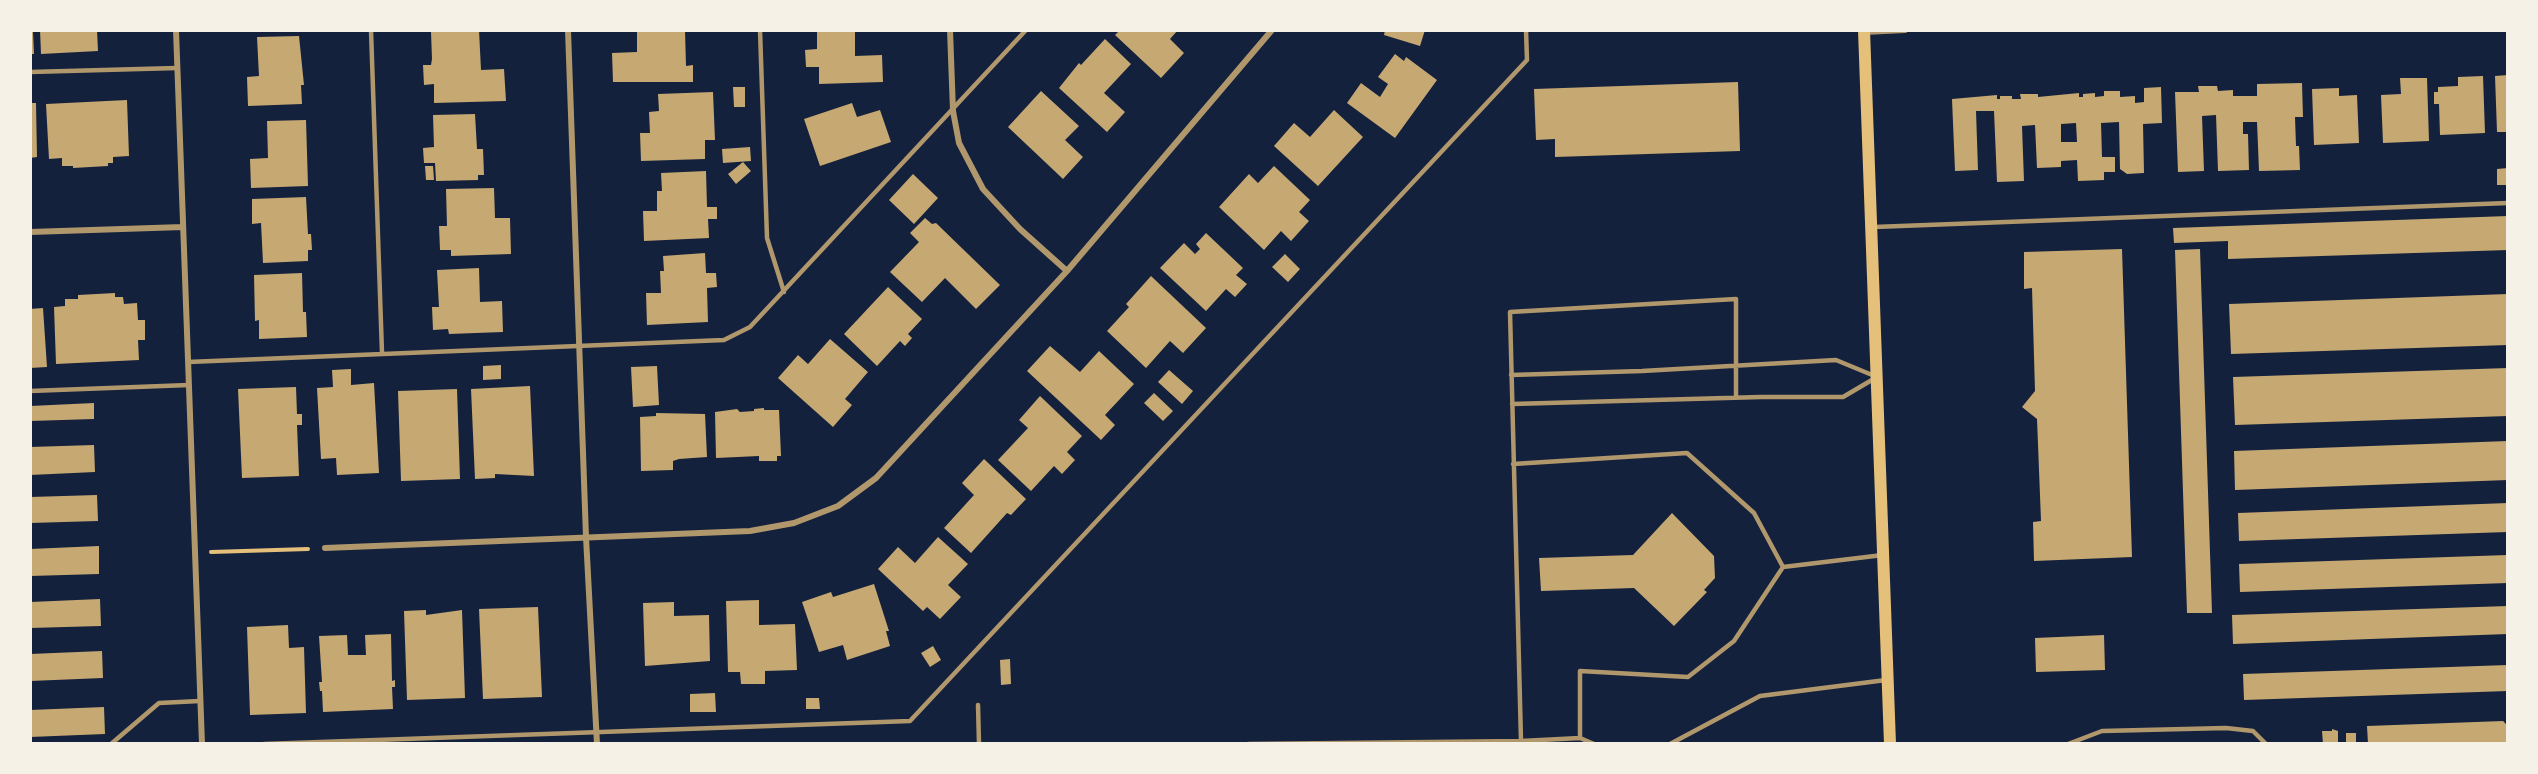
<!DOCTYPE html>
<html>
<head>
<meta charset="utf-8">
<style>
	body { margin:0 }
	#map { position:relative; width:2538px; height:774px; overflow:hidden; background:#14213d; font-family:Jost,sans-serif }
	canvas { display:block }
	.frame { position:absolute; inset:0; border:32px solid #f6f1e7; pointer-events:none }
</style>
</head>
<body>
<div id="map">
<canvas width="2538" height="774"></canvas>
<div class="frame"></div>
</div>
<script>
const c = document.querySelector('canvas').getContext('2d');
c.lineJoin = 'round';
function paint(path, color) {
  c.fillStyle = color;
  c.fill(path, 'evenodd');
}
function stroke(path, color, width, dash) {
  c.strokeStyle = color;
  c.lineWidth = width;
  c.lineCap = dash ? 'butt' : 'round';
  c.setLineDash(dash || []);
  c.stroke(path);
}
paint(new Path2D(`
	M40,30H97L98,51L41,54Z
	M479,30L481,70L504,69L506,101L434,103V84L424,85L423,65H431L432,59L431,32Z
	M637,30H685L686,66L693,65V82H613L612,53L637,52Z
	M817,30H855V56L882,55L883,82L819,84V67H806L805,50L817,49Z
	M1120,30H1178L1170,39L1184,53L1161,78L1115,35Z
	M1385,30H1425L1420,46L1384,35Z
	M30,32H33L34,54H30Z
	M299,36L304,85H301L302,104L248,106L247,77L259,76L257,37Z
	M1105,39L1131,64L1104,93L1125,112L1107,132L1059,88L1079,63L1081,65Z
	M1395,54L1404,61L1406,57L1437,80L1395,138L1347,103L1361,83L1380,97L1388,84L1378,77Z
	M2508,75V132H2497L2495,76Z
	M2483,76L2485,133L2440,135L2439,104H2434V92H2438V87L2458,86V77Z
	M2400,78H2427L2429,141L2383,143L2381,95L2401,94Z
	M1738,82L1740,151L1555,157V139L1536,140L1534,89Z
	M2302,83L2303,117H2295L2296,146H2299L2300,170L2259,171L2257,122H2243V134H2248L2249,170L2218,171L2216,115L2202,116L2204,171L2178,172L2175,92H2199L2198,86H2217L2218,91L2233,90V96H2257V84Z
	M733,87H745V107H734Z
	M2161,87L2162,123L2143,124L2144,173L2127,174L2120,169L2119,122L2101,123L2102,157H2115V172H2104V180L2078,181L2077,160L2061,161V167L2037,168L2035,125L2022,126L2024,181L1997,182L1994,111H1976L1978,170L1955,171L1952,99L1997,95V99H2000V96H2012V99H2021L2020,94H2038V97L2079,93V97H2083V94L2095,93V97L2104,96V91H2120V97L2135,96V103L2144,102V88ZM2076,123L2077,142H2061V124Z
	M2339,88V96L2357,95L2359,143L2314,145L2312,89Z
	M1041,91L1079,126L1065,140L1083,157L1063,179L1008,127Z
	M713,92L715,140H705V159L641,161L640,133H650L649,112L659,111L658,94Z
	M127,100L129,156L113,157V163H108V166L73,168V166H62V158L49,159L46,104Z
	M30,103H36L37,157L30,158Z
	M852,103L857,117L880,110L891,142L820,166L804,119Z
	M1334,110L1363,137L1318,186L1274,146L1294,123L1310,137Z
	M475,114L477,149H483L484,175H478V180L436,181L435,163H424L423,148L434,147L433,115Z
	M306,120L308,186L251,188L250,159L268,158L267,121Z
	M750,147L751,161L723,163L722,149Z
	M743,162L751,171L736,184L728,174Z
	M425,166H433L434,180H426Z
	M1274,166L1310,200L1299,212L1309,221L1291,241L1281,231L1264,250L1219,207L1249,174L1258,183Z
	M2508,168V185H2497V169Z
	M706,171L707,207H717V219H708L709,238L644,241L643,211H657V191H662L661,173Z
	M913,174L938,198L914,224L889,200Z
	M494,188L495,218H510L511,254L451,256V250H440L439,226H447L446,189Z
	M306,197L308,234H311L312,250H308V261L263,263L261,223L252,224V199Z
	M2508,216V250L2228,259V241L2174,243L2173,228Z
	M925,218L932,224L936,223L1000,285L976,309L945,278L922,302L890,272L919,242L910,233Z
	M1206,233L1243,268L1236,275L1247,284L1235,297L1226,289L1206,311L1160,268L1184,243L1195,254L1200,249L1196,244Z
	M2122,249L2132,557L2034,561L2033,522L2041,521L2037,419L2022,407L2035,391L2032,288L2024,289V252Z
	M2200,249L2212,613H2187L2175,250Z
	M705,253L706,273H716L717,287L707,288L708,322L647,325L646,293H661L660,271H664L663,256Z
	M1285,254L1300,269L1288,282L1272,267Z
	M479,268L480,302L502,301L503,332L449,334L448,329L433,330L432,307H439L437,270Z
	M302,273L303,312H306L307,337L259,339V320L255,321L254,275Z
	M1151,276L1206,328L1183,353L1170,341L1146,368L1107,331L1129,307L1126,304Z
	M888,287L922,319L908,334L912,338L905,346L900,341L877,366L844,334Z
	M115,293V297H123L124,304L137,303L138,320H145V340H138L139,360L56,364L54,307L65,306V299H78V295Z
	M2508,294V345L2231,354L2229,304Z
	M43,308L47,367L30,368V309Z
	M830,339L868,372L845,399L852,405L833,427L778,378L798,355L808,364Z
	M1050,346L1080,372L1099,351L1134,384L1105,415L1115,425L1101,440L1027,371Z
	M501,365V379L483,380V366Z
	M657,366L659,405L633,407L631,367Z
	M2508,368V416L2235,425L2233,377Z
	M351,369V385L374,383L379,473L337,475L336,458L321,459L317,388L333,387L332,370Z
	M1169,370L1193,391L1182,404L1158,382Z
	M530,386L534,476L495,474V478L475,479L471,389Z
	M296,387L297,414H302V425H297L299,476L242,478L238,389Z
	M457,389L460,479L401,481L398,391Z
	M1154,393L1173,411L1163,421L1144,403Z
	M1040,396L1082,436L1067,452L1075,460L1062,474L1054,466L1031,491L998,460L1028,428L1019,420Z
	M94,403V419L30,421V406Z
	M764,408V410H779L781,456H777V461H759V456L716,458L715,412L737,409L740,412L754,411V409Z
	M656,413L705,414L707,457L679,459L673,461V470L641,471L640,417L656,416Z
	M2508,441V480L2235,490L2234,451Z
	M94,445L95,472L30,475V447Z
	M984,459L1026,499L1011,515L1007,513L971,553L944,528L974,495L962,483Z
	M97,495L98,521L30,523V497Z
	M2508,503V532L2239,541L2238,513Z
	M1672,513L1714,556L1715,578L1704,590L1707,592L1674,626L1634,588L1541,591L1539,558L1633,555Z
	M938,537L968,564L948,585L961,597L940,619L927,607L923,611L878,569L898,547L915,563Z
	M99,546V574L30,576V549Z
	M2508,555V583L2240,592L2239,564Z
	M874,584L889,631H886L890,646L847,660L843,645L819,652L802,602L831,592L833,597Z
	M100,599L101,626L30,628V602Z
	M759,600V625L795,624L797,670L765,671V684H741L740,672H728L726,601Z
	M674,602V616L709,615L710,661L645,666L643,603Z
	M2508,606V634L2233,644L2232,615Z
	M538,607L542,697L483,699L479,609Z
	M426,610V615L462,610L465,698L407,700L404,611Z
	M288,625L289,648L304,647L306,713L250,715L247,627Z
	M391,634L392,681L395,680V687H392L393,709L323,712L322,691H320L319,682H322L319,636L347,635L348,655H366L365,635Z
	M2104,635L2105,670L2036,672L2035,638Z
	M933,646L941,660L930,667L921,653Z
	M102,651L103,678L30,681V654Z
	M1010,659L1011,684L1001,685L1000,660Z
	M2508,665V691L2244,700L2243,674Z
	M715,693L716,712H690V694Z
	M806,698H819L820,709H806Z
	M104,707L105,734L30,737V710Z
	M2503,721L2508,726V744H2368L2367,726Z
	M2332,729L2338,731V744H2323L2322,731H2332Z
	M2346,733H2356V744H2346Z`), '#c6a872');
stroke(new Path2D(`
	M211,552L308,549`), '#e5c07b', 4);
stroke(new Path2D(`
	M371,30L382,353
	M760,30L767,238L784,292
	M30,72L177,68
	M1874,227L2508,203
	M188,362L724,340L750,327L1026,30
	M1511,375L1642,371L1836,360L1877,377L1843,397H1761L1512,404
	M30,391L189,385
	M1513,464L1687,453L1754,513L1783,567
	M978,705L979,744
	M1580,738L1521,741L1510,312L1736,299V397
	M111,744L159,703L200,701
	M264,744L910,721L1527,60L1526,30
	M1248,744L1521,741V744
	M1594,744L1580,738V671L1688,677L1734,641L1783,567L1883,555
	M1670,744L1760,696L1886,680
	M2068,744L2102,731L2226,728L2253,731L2266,744`), '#b1986c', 4.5);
stroke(new Path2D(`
	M176,30L202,744
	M568,30L586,537L597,744
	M950,30L953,111L959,143L983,189L1020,229L1067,271
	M1864,32L1905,30
	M30,232L183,227
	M325,548L750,531L794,523L838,506L876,478L1067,271L1272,30`), '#b1986c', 6);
stroke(new Path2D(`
	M1864,30L1890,744`), '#e5c07b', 12);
</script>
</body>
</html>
